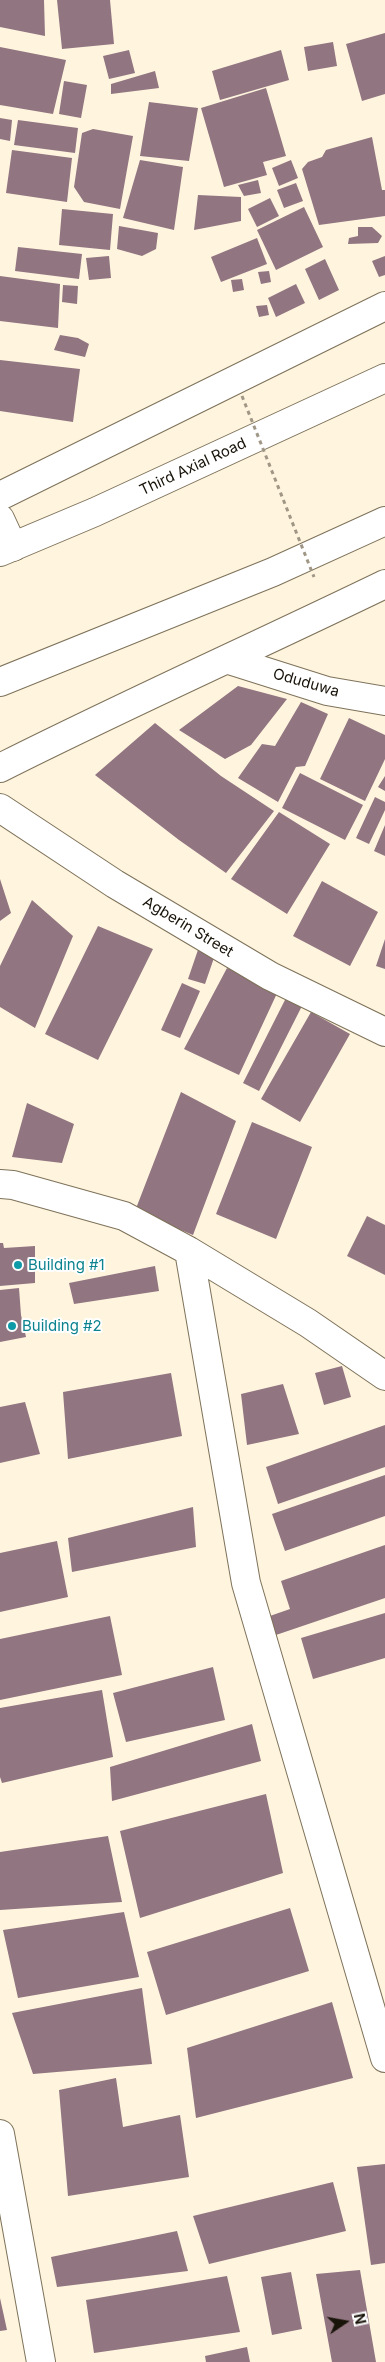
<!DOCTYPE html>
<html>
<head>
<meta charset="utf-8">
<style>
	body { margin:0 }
	#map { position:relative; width:385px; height:2362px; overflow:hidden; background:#fff4de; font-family:Inter,sans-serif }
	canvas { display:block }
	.north { position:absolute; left:320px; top:2297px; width:50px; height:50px; -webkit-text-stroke:4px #fff; paint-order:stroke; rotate:78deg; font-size:14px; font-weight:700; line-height:20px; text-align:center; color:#19140a }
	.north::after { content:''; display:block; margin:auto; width:18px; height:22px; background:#19140a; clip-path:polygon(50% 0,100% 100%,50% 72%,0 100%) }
</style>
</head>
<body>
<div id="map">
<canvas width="385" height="2362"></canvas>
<div class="north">N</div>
</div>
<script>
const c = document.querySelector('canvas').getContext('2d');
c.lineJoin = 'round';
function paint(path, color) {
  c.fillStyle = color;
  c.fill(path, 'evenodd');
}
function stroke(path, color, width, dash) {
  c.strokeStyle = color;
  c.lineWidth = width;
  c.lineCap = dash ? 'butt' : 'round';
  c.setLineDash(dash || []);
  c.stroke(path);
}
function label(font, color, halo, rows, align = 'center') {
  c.font = font + ' Inter,sans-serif';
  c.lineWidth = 4;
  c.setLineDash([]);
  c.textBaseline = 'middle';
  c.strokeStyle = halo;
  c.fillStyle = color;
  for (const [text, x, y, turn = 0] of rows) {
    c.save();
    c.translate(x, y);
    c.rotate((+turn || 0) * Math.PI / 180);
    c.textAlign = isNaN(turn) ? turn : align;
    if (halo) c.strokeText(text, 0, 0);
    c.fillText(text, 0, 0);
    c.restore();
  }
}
paint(new Path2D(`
	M0,0H44L45,36L0,27Z
	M57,0H110L114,44L62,49Z
	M385,33V94L362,101L346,44Z
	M333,42L337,66L308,71L304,47Z
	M0,47L66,60L53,114L0,105Z
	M129,50L135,73L109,79L103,56Z
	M281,50L289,80L220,100L212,71Z
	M155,71L159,88L111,94V84Z
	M64,81L87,85L81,118L59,114Z
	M266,88L286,156L263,162L267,175L224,187L201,108Z
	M149,102L198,108L189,161L140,156Z
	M0,118L12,120L10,141L0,139Z
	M18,120L78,128L75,153L14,145Z
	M93,129L133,136L120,209L84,202L74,187L82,133Z
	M372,137L382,190H385V216L319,225L302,169L308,162L322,157L326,150Z
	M12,150L72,158L67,202L6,193Z
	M140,160L183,167L174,230L123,218Z
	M291,160L298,178L279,186L272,168Z
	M258,180L261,193L244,196L238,185Z
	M296,183L303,201L284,208L277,190Z
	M198,195L241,197V221L194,230Z
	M270,198L279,216L257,227L248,209Z
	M304,207L323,247L276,270L257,230Z
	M62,209L113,214L110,250L59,245Z
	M119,226L158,233L156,249L142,256L117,249Z
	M358,227H372L382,236L378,243L348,244L349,238L358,236Z
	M257,238L267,264L221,282L211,257Z
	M18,247L82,254L79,279L15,271Z
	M109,256L111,278L89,280L86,258Z
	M385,256V275L379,277L372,261Z
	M325,259L339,290L319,300L305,269Z
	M269,271L271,282L261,284L258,272Z
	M0,276L60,284L58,328L0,321Z
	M242,279L244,290L233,292L231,280Z
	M296,284L305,303L276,317L268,298Z
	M63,285L78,286L77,304L62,302Z
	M267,305L269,315L259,317L256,306Z
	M60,335L78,338L89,344L85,357L54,350Z
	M0,360L80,369L73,422L0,411Z
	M238,686L287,699L251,745L225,759L179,730Z
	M301,702L328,714L305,766L296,767L278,802L238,778L262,744L275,746Z
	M349,718L385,735V759L365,801L320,779Z
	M155,723L221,776L274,811L226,873L179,840L95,775Z
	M300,773L363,805L345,840L282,808Z
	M385,776V791L378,787Z
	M375,797L385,802V810L369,844L356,838Z
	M279,812L330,844L287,914L231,879Z
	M385,825V856L374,851Z
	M0,879L11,913L0,921Z
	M322,881L378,912L350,966L293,936Z
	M32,900L73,936L35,1028L0,1007V966Z
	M98,926L153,949L98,1060L45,1034Z
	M385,939V969L376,966Z
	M200,944L215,955L205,984L188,979Z
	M227,968L279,989L239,1075L184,1049Z
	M182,983L200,991L180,1038L161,1030Z
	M288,994L304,1002L259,1091L243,1083Z
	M311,1012L350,1034L300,1122L261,1099Z
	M181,1092L236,1121L193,1235L135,1211Z
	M27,1103L74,1124L62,1163L12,1157Z
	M252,1122L312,1147L276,1239L216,1214Z
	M367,1216L385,1225V1275L347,1256Z
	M0,1243H3L4,1248L35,1246V1283L0,1286Z
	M155,1266L159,1291L74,1304L69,1283Z
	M19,1288L21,1315L26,1337L0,1342V1290Z
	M342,1366L351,1397L324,1405L315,1373Z
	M171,1373L182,1436L68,1459L63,1392Z
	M283,1384L299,1434L247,1445L241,1394Z
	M25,1402L40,1454L0,1463V1407Z
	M385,1425V1467L278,1504L266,1467Z
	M385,1475V1516L285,1551L272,1514Z
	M193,1507L196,1547L72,1572L68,1538Z
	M57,1541L68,1597L0,1612V1553Z
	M385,1545V1598L273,1636L267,1617L290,1609L281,1581Z
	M385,1613V1658L313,1679L301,1638Z
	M110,1616L122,1675L0,1700V1639Z
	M213,1667L225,1720L126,1742L113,1693Z
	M102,1690L113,1757L2,1783L0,1777V1708Z
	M252,1724L261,1761L112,1801L110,1767Z
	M266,1794L283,1873L140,1918L120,1831Z
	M108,1836L122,1902L0,1910V1852Z
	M290,1908L309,1971L166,2015L147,1952Z
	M124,1912L139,1977L18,1998L3,1930Z
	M142,1988L152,2064L33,2074L12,2013Z
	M332,2002L353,2078L196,2118L187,2048Z
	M116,2078L123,2127L180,2115L189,2177L68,2196L59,2090Z
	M385,2164V2263L371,2265L357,2167Z
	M333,2182L346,2231L209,2264L193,2216Z
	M177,2231L188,2271L57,2287L51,2257Z
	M360,2270L376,2362H332L316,2274Z
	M291,2272L302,2329L272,2335L261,2277Z
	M227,2276L240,2332L94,2353L86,2300Z
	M0,2298L7,2330L0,2331Z
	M247,2347L250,2362H206L205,2356Z`), '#917581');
const minor = new Path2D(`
	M0,496L385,306
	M0,519L13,547
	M229,660L327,691L385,701
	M0,768C127,704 257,646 385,584
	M0,808L115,884L270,976L385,1032
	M0,1184L13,1185L124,1216L189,1251L308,1323L385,1376
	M189,1251L246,1583L385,2058
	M0,2134L41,2362`);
const highway = new Path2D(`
	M0,552L95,512L385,378
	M0,682L273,572L385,521`);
stroke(minor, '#7e725a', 30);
stroke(highway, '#7e725a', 30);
stroke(minor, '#fff', 28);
stroke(highway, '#fff', 28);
stroke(new Path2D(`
	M242,396L314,577`), '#9f9685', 3, [4, 4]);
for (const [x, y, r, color] of [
	[18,1265,5,"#0f9aa8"],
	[12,1326,5,"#0f9aa8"]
]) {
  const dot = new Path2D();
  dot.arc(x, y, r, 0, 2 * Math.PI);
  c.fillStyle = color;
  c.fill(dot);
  stroke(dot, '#fff', 2);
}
label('15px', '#19140a', '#fff', [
	["Third Axial Road",193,467,-25],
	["Oduduwa",306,683,16],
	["Agberin Street",188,927,31]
]);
label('15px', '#0d838f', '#fff', [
	["Building #1",28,1265],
	["Building #2",22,1326]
], 'left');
</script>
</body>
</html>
